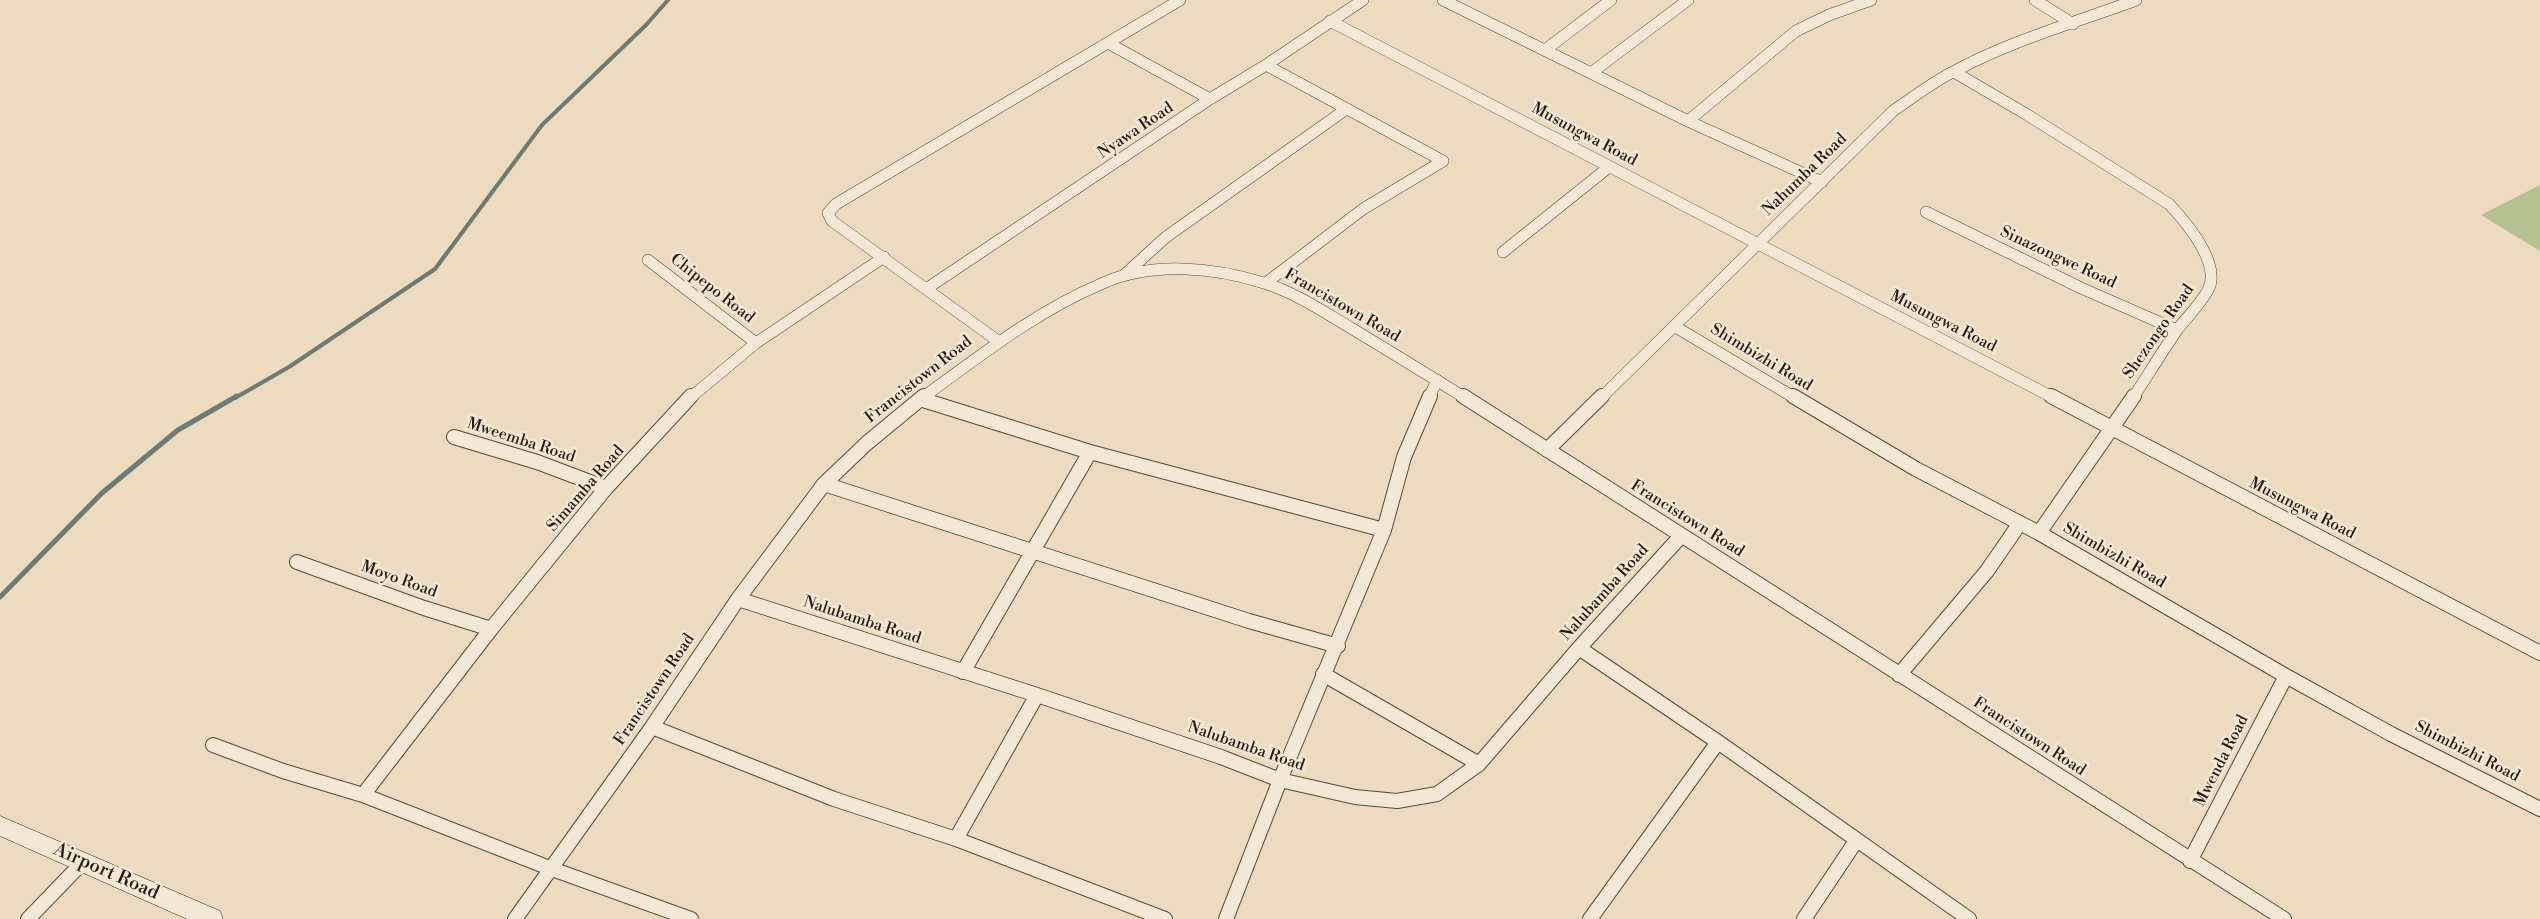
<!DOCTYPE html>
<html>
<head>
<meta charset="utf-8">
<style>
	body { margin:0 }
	canvas { display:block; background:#ecdbbe }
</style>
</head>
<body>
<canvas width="2540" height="919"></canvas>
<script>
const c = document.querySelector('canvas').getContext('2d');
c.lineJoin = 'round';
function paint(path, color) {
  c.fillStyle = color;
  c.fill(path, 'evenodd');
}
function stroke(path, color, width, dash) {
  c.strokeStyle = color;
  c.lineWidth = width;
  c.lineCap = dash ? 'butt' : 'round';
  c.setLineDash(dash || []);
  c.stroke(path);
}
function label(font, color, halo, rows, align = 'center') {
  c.font = font + ' "Libre Bodoni",serif';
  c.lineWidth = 5;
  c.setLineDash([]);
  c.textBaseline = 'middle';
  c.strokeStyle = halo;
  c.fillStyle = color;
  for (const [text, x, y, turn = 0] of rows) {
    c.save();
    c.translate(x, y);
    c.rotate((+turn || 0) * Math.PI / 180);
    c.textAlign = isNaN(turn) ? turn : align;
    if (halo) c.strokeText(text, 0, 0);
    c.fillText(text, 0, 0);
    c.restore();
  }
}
paint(new Path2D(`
	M2540,185V251L2481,215Z`), '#b6c193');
stroke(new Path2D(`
	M235,398L289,367L435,269L542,125L646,25L668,0`), '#6c7b73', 4);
stroke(new Path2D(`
	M0,597L102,493L178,430L237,396`), '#6c7b73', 5);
const streetFar1 = new Path2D(`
	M1443,0L1688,121L1822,182
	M2035,0L2073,24
	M1330,21L2054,398
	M1108,43L1210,99
	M1545,50L1611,0
	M1266,65L1443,161
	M1954,72L2026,114L2169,204C2186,222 2222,264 2208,290C2200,305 2187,317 2177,330C2162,352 2148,375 2133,398
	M1591,73L1688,0
	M1688,121L1796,31L1829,15L1871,0
	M1926,212L2081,288L2177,330
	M1503,252L1609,167
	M648,260L756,343
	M1123,276L1166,237L1345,110
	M1266,283L1363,209L1443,161
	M926,289L1210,99L1266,65L1363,0
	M1674,326L1795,398
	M998,341L832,221L828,213L836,204L1180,0
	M690,398L756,343L884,257
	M922,398C980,356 1035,312 1101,284C1151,261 1213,267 1264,283C1294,292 1324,312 1351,328C1389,351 1427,374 1465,398
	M1429,398L1437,380
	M1601,398L1893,111C1912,98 1930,84 1951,73C2009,41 2074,23 2136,0`);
const street = new Path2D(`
	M1463,396L2284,919
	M1793,396L1916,469L2039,533L2286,676L2391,734L2540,809
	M2051,396L2540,653
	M920,399L1090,452L1384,530
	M454,437L537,462L606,488
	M1547,450L1602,396
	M824,484L1249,621L1338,646
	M2039,533L2134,396
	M297,562L424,608L491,629
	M738,599L1037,695L1221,757L1280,780L1355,797L1397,801L1437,794L1479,764L1579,648L1681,536
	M1579,648L1718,742L1969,919
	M963,672L1090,452
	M1323,674L1479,764
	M1899,675L1987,571L2020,523
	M652,727L834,799L956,839L1165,919
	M213,745L283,771L363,795L552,869L691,919
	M363,795L491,629L606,488L691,396
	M956,839L1037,695
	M2190,861L2286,676
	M28,919L83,862
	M515,919L652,727L738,599L824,484L867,443L924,396
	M1226,919L1280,780L1384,530L1404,457L1430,396
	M1590,919L1718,742
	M1804,919L1856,841`);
const secondary = new Path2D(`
	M0,816L220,911L223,919H187L0,836Z`);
stroke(streetFar1, '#594a3c', 12);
stroke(street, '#594a3c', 16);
stroke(secondary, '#281a10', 1);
stroke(streetFar1, '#f3e8d5', 11);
stroke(street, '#f3e8d5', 14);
paint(secondary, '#f3e8d5');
label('16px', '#281a10', '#f3e8d5', [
	["Nyawa Road",1136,131,-34],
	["Musungwa Road",1584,135,28],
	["Nahumba Road",1805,175,-44],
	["Sinazongwe Road",2058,258,25],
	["Chipepo Road",712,289,38],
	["Francistown Road",1342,306,30],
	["Musungwa Road",1943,322,27],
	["Shezongo Road",2159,332,-55],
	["Shimbizhi Road",1761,358,31],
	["Francistown Road",919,380,-38],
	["Mweemba Road",521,441,18],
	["Simamba Road",586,489,-49],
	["Musungwa Road",2302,509,27],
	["Francistown Road",1687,519,32],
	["Shimbizhi Road",2114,556,30],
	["Moyo Road",399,580,20],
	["Nalubamba Road",1605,593,-48],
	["Nalubamba Road",862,621,18],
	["Francistown Road",655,690,-56],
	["Francistown Road",2029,737,33],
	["Nalubamba Road",1246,747,19],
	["Shimbizhi Road",2467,752,27],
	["Mwenda Road",2222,761,-63]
]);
label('19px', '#281a10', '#f3e8d5', [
	["Airport Road",106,872,24]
]);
</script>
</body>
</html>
